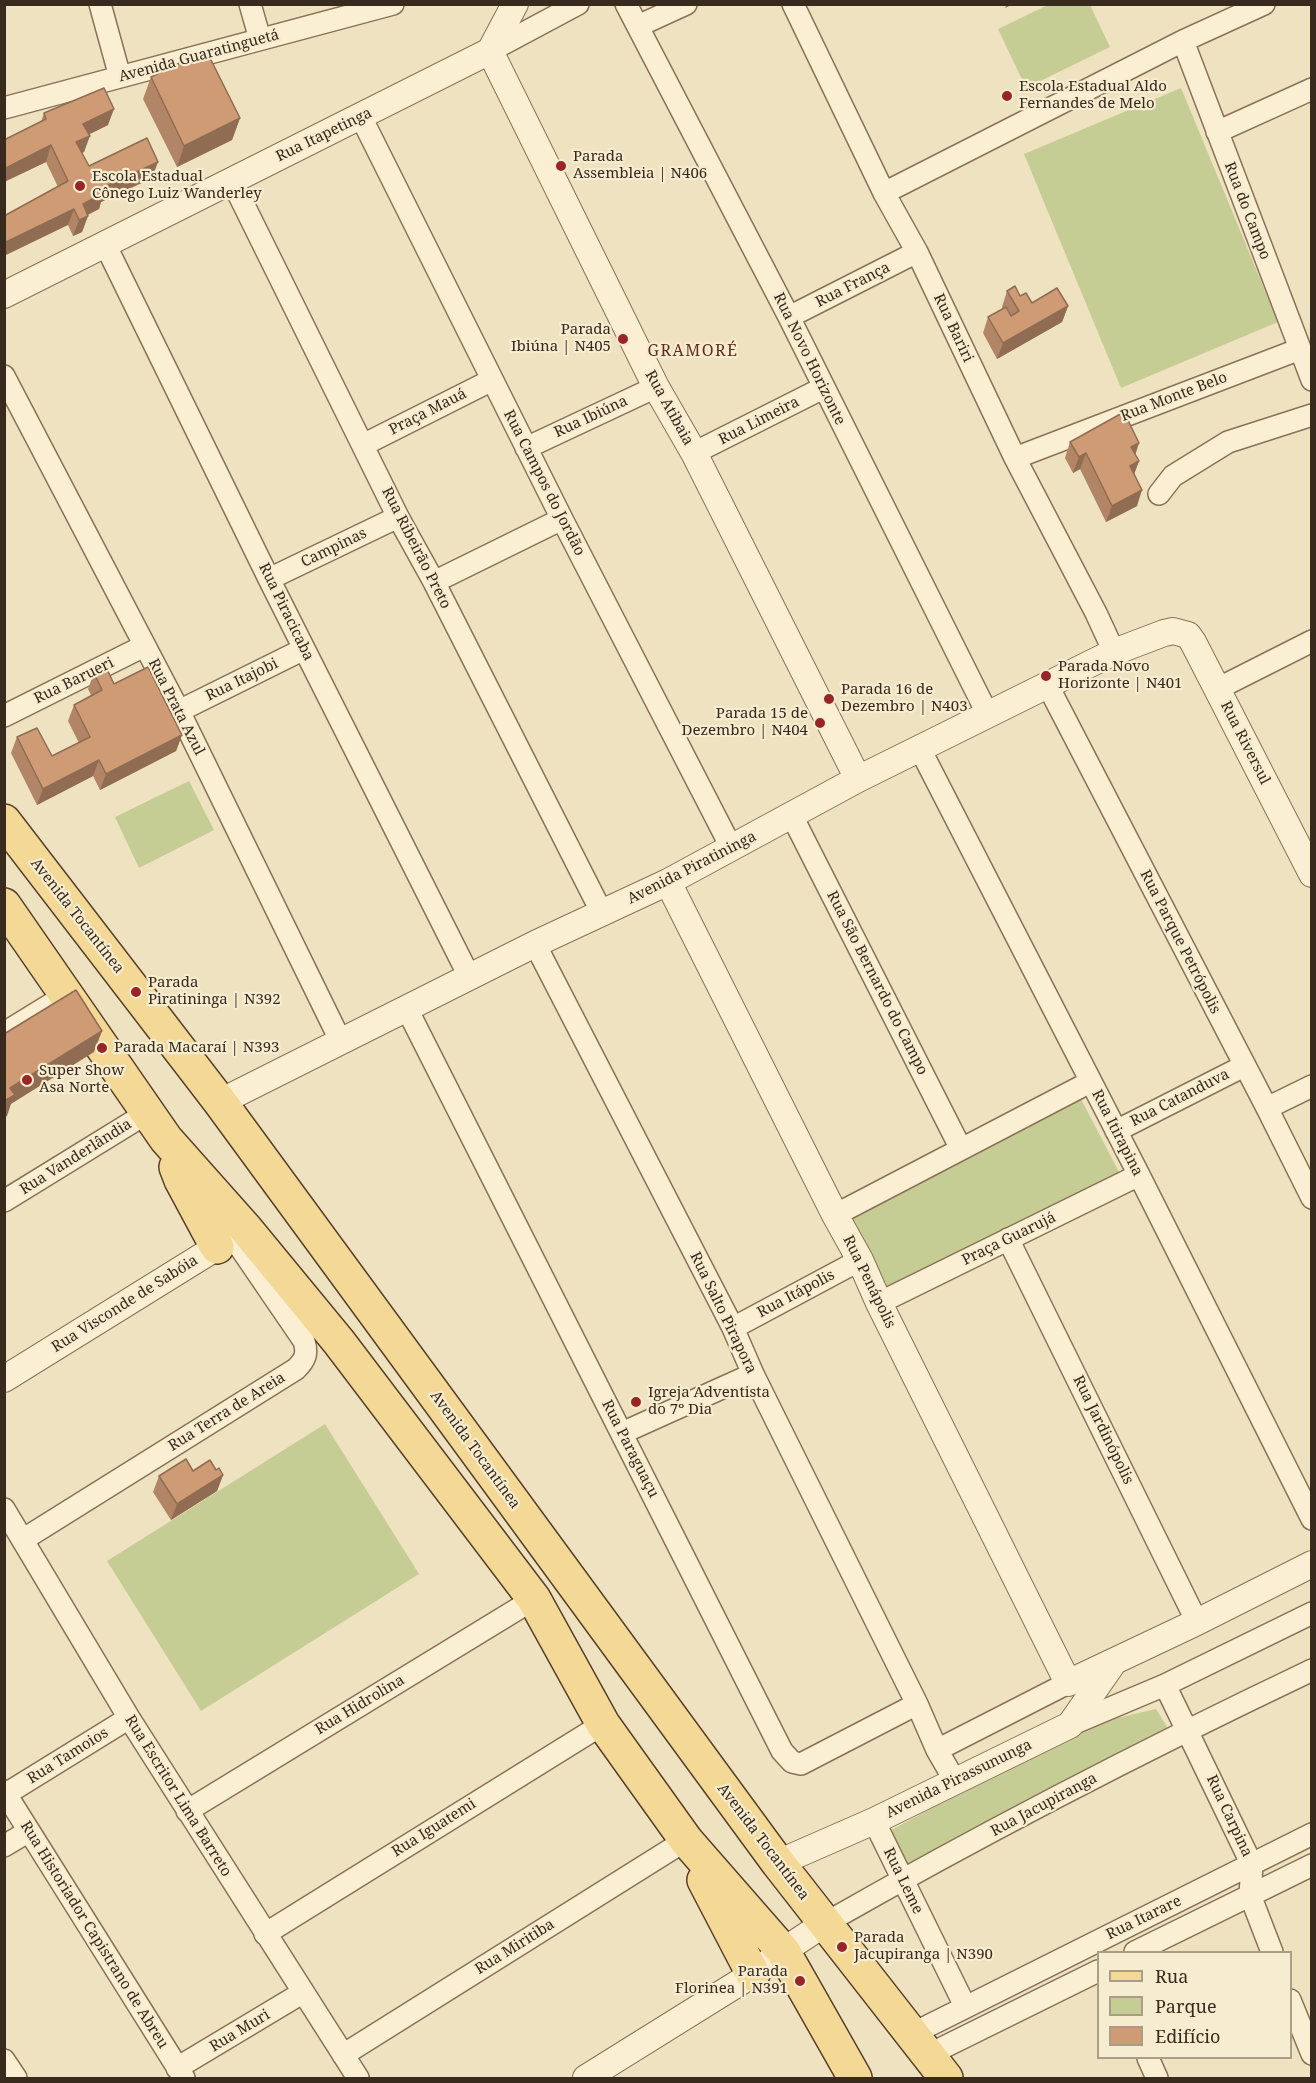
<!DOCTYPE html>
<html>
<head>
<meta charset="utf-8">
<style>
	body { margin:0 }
	#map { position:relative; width:1316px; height:2083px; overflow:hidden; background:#efe2c0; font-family:"Noto Serif",serif }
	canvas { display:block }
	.frame { position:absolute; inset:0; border:6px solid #382a1c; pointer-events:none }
	.legend { position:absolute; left:1097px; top:1951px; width:195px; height:108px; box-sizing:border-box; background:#f6ecd0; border:2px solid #aa9e88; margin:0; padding:8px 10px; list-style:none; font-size:18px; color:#382a1c }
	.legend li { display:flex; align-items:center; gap:12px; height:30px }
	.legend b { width:30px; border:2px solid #aa9e88 }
</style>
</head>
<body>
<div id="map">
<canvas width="1316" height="2083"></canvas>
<div class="frame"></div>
<ul class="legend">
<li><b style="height:8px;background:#f4d896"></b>Rua</li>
<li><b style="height:16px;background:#c6cd94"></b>Parque</li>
<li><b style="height:16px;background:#ce9b75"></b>Edifício</li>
</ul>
</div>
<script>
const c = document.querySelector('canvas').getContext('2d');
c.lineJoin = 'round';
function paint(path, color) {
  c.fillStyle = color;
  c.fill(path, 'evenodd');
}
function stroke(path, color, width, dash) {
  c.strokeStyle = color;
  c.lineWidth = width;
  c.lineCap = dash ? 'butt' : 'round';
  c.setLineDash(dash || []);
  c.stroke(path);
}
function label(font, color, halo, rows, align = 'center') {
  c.font = font + ' "Noto Serif",serif';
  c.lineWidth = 4.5;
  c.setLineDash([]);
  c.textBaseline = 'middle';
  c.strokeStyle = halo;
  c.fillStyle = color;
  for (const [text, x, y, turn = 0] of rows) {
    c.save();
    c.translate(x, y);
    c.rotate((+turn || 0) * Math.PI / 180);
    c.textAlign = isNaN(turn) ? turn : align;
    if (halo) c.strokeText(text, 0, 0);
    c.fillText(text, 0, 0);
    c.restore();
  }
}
paint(new Path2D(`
	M1048,5H1090L1110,47L1026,88L998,29Z
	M1181,88L1278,322L1121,388L1024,154Z
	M189,781L214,830L139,868L115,817Z
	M1081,1099L1119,1172L884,1295L846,1222Z
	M325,1424L419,1574L201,1711L107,1561Z
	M1156,1709L1171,1733L908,1868L886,1833L1082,1726Z`), '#c6cd94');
const minor = new Path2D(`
	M100,4L120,77
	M250,4L260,39
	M626,4L789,317L988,715
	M793,4L884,193L917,252L1015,458L1096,613L1114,652
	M638,26L686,4
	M1183,41L1312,380
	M490,51L578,4
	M4,108L393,4
	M361,117L562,519L731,847
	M1217,132L1312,89
	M232,181L398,517L434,582L602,913
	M884,193L1183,41L1264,4
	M105,244L269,579L470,978
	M789,317L917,252
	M4,376L179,711L341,1042
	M363,445L492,380
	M526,448L656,387
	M694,453L823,388
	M1015,458L1300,349
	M1159,494L1173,476L1228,442L1312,415
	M269,579L398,517
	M434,582L562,519
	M1048,686L1267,1108L1312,1198
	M1217,689L1312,641
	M179,711L304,649
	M4,716L144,646
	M920,749L1139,1175L1312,1519
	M792,816L961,1149
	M535,944L733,1328L753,1374L917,1704L937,1750L955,1781
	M407,1009L782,1751L792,1762L801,1764L917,1704
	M4,1033L66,995
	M1267,1108L1312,1086
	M1116,1131L1244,1066
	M4,1201L147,1113
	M835,1215L1090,1082
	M1008,1239L1197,1622
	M879,1303L1139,1175
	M733,1328L860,1260
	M622,1433L753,1374
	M4,1509L129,1718L358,2078
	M24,1539L296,1369C305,1360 308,1354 304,1341L233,1237
	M1165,1685L1252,1865L1250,1895L1272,1952
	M1070,1725L1165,1685L1312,1613
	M937,1750L1068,1683
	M4,1791L184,2078
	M6,1794L129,1718
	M187,1811L534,1599
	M874,1821L965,2006
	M4,1846L29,1831
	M824,1924C983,1833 1146,1749 1312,1670
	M265,1934L603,1724
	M1135,1952L1312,1865
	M1290,2000L1312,2054
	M912,2034L1312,1834
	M343,2055L686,1840
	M928,2055L1098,1971
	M1148,2058L1157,2078
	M4,2060L16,2078
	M177,2068L302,1993`);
const tertiary = new Path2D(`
	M490,51L656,387L694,453L858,779
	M490,51L515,4
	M4,295L490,51
	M668,882L835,1215L860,1260L879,1303L1068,1683L1197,1622L1312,1564
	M220,1102L535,944L668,882L858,779L1114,652L1164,633L1173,631L1188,635L1193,642L1312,874
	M4,1379L246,1229
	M778,1863L874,1821L1070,1725L1113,1663
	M586,2078L753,1974L783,1951L824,1924`);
const primary = new Path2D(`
	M4,821L220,1102L778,1863L946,2078
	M4,905L166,1139L246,1229L339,1342L534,1599L603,1724L686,1840L783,1951L855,2078
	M176,1167L181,1180L217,1247
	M704,1880L753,1974`);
stroke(minor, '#897257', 24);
stroke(tertiary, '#897257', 28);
stroke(primary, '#56402c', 36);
stroke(minor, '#faefd3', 21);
stroke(tertiary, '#faefd3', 26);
stroke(primary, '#f4d896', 33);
paint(new Path2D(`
	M151,77L240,118L232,140L177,167L143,99Z
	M44,113L108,125L89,134L84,152L82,153L89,166L152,178L101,202L99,209L88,215L82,232L73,236L68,225L58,187L46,162L4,182V140L41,122Z
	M1007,291L1020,296L1032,303L1068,306L1062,322L997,359L983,333L988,317L1003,309L1002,307Z
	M1070,442L1135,454L1139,461L1134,474L1137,506L1106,522L1080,469L1073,473L1065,458Z
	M94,673L114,684L182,735L176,751L100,790L93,776L37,805L11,753L17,737L52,756L79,743L68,721L74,705L91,695L88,689Z
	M216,1470L223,1475L217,1491L171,1520L153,1492L159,1476L193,1471Z`), '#b18565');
paint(new Path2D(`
	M1007,4H1013L1005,8Z
	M114,109L108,125L78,140L83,124Z
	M240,118L232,140L177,167L184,146Z
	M90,136L84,152L70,158L76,142Z
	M51,145L46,162L4,182V169Z
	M158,162L152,178L101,202L99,209L78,219L83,204L102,188Z
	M74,209L68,225L4,256V243Z
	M88,216L82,232L73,236L79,220Z
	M1068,306L1062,322L997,359L1003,343Z
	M1139,443L1134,459L1131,447Z
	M1086,453L1080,469L1073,473L1079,457Z
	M1139,461L1133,477L1130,466Z
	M1142,490L1137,506L1106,522L1112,506Z
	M182,735L176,751L100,790L106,774Z
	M99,760L93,776L37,805L43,789Z
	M102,1031L94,1052L11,1104L7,1116L4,1118V1101L10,1088Z
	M223,1475L217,1491L171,1520L177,1504Z`), '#906c52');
const building = new Path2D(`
	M206,50L240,118L184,146L151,77Z
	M104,88L114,109L83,124L90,136L76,142L89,166L147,138L158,162L102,188L104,193L83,204L88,216L79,220L74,209L4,243V216L68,181L51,145L4,169V140L46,119L44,113Z
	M1015,286L1020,296L1026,293L1032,303L1057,288L1068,306L1003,343L988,317L1006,307L1011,316L1019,311L1007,291Z
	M1124,412L1139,443L1131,447L1139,461L1130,466L1142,490L1112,506L1086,453L1079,457L1070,442Z
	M106,667L114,684L148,667L182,735L106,774L99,760L43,789L17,737L37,728L52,756L90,737L74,705L102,690L94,673Z
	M76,990L102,1031L10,1088L15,1095L4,1101V1034Z
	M186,1459L193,1471L210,1460L216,1470L219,1468L223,1475L177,1504L159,1476Z`);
paint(building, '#ce9b75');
stroke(building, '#906c52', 1.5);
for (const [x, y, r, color] of [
	[1007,96,6,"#992626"],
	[561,166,6,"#992626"],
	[80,186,6,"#992626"],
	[623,339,6,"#992626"],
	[1046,676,6,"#992626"],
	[829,699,6,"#992626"],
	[820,723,6,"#992626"],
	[136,992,6,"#992626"],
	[102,1048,6,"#992626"],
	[27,1080,6,"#992626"],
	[636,1402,6,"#992626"],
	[842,1947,6,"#992626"],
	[800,1981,6,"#992626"]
]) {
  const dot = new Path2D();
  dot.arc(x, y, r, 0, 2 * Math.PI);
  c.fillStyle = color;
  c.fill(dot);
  stroke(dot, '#f6ecd0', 2);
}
label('15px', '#382a1c', '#f6ecd0', [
	["Avenida Guaratinguetá",199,56,-15],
	["Rua Itapetinga",324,135,-26],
	["Rua do Campo",1247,211,69],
	["Rua França",853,285,-27],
	["Rua Bariri",953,328,65],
	["Rua Novo Horizonte",809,359,64],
	["Rua Monte Belo",1174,397,-21],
	["Rua Atibaia",669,408,61],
	["Praça Mauá",428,412,-27],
	["Rua Ibiúna",591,417,-25],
	["Rua Limeira",759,421,-27],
	["Rua Campos do Jordão",544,483,63],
	["Campinas",334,548,-26],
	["Rua Ribeirão Preto",416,548,63],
	["Rua Piracicaba",286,612,64],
	["Rua Itajobi",242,680,-26],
	["Rua Barueri",74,681,-26],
	["Rua Prata Azul",176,707,63],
	["Rua Riversul",1245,743,63],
	["Avenida Piratininga",692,868,-27],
	["Avenida Tocantínea",77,916,52],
	["Rua Parque Petrópolis",1180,942,63],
	["Rua São Bernardo do Campo",877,983,63],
	["Rua Catanduva",1180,1098,-27],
	["Rua Itirapina",1117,1133,63],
	["Rua Vanderlândia",76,1157,-32],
	["Praça Guarujá",1009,1239,-26],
	["Rua Penápolis",869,1282,64],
	["Rua Itápolis",796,1294,-28],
	["Rua Visconde de Sabóia",125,1304,-32],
	["Rua Salto Pirapora",723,1313,64],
	["Rua Terra de Areia",227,1412,-32],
	["Rua Jardinópolis",1103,1430,64],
	["Rua Paraguaçu",630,1449,63],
	["Avenida Tocantínea",475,1450,54],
	["Rua Hidrolina",360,1705,-31],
	["Rua Tamoios",68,1756,-32],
	["Avenida Pirassununga",959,1779,-26],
	["Rua Escritor Lima Barreto",178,1796,58],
	["Rua Jacupiranga",1044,1805,-28],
	["Rua Carpina",1229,1816,65],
	["Rua Iguatemi",434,1828,-32],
	["Avenida Tocantínea",763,1842,53],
	["Rua Leme",903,1881,64],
	["Rua Itarare",1144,1918,-26],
	["Rua Historiador Capistrano de Abreu",94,1935,58],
	["Rua Miritiba",515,1947,-32],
	["Rua Muri",240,2031,-31]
]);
label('15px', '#382a1c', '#f6ecd0', [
	["Escola Estadual Aldo",1019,87],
	["Fernandes de Melo",1019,104],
	["Parada",573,157],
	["Assembleia | N406",573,174],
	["Escola Estadual",92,177],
	["Cônego Luiz Wanderley",92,194],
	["Parada",611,330,"right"],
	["Ibiúna | N405",611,347,"right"],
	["Parada Novo",1058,667],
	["Horizonte | N401",1058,684],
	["Parada 16 de",841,690],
	["Dezembro | N403",841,707],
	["Parada 15 de",808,714,"right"],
	["Dezembro | N404",808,731,"right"],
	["Parada",148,983],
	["Piratininga | N392",148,1000],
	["Parada Macaraí | N393",114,1048],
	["Super Show",39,1071],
	["Asa Norte",39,1088],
	["Igreja Adventista",648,1393],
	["do 7º Dia",648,1410],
	["Parada",854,1938],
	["Jacupiranga | N390",854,1955],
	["Parada",788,1972,"right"],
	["Florinea | N391",788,1989,"right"]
], 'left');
c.letterSpacing = '1.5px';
label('16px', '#662b1a', '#f6ecd0', [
	["GRAMORÉ",693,351]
]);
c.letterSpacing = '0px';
</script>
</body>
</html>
